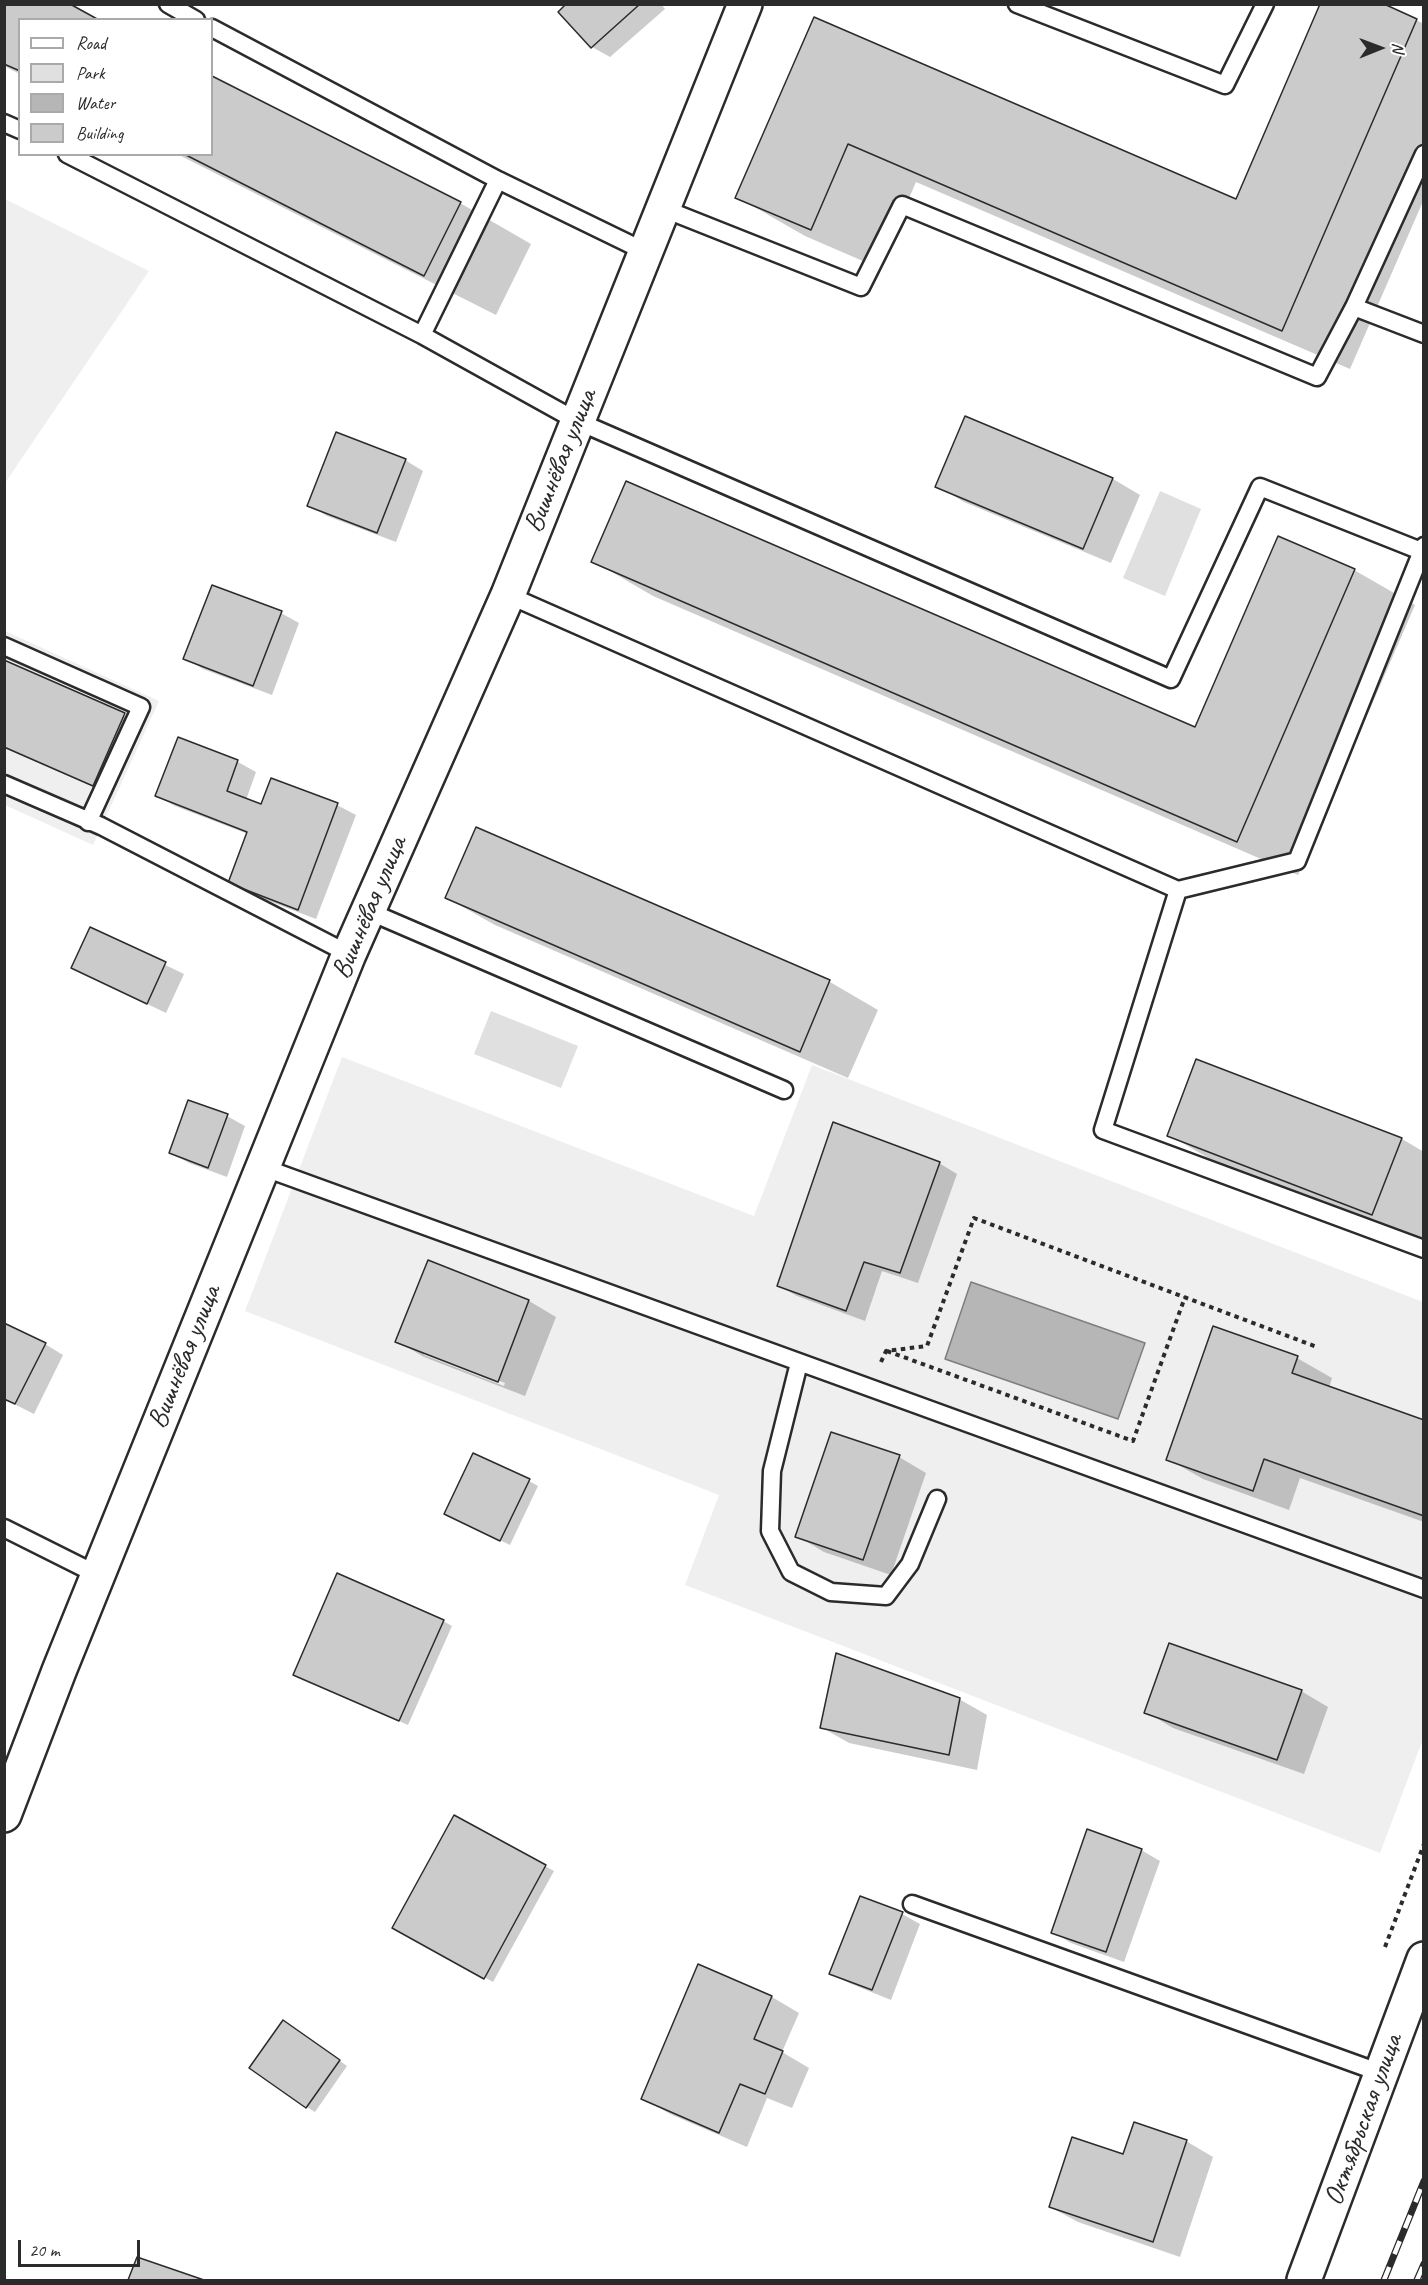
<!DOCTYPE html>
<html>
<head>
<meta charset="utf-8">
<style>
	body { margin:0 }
	#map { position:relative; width:1428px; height:2285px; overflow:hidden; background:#fff; font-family:Caveat,sans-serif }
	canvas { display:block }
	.frame { position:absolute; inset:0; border:6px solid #2b2b2b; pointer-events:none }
	.legend { position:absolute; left:18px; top:18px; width:195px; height:138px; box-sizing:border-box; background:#fff; border:2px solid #aaa; margin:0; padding:8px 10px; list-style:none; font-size:18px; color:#2b2b2b }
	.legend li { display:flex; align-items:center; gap:12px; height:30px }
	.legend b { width:30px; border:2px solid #aaa }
	.north { position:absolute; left:1350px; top:18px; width:60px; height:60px; -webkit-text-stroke:4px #fff; paint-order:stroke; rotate:89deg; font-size:16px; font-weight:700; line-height:24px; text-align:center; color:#2b2b2b }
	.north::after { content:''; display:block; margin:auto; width:21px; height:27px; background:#2b2b2b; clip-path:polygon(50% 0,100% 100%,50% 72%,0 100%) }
	.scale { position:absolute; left:18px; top:2240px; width:122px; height:27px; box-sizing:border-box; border:3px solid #2b2b2b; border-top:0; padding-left:8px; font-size:18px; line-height:21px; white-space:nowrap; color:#2b2b2b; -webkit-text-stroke:4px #fff; paint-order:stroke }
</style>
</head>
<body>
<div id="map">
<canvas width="1428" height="2285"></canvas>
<div class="frame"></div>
<ul class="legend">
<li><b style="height:8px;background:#fff"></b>Road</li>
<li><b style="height:16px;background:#e0e0e0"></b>Park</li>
<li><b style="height:16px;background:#b6b6b6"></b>Water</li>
<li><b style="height:16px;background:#cbcbcb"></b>Building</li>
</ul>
<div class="north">N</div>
<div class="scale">20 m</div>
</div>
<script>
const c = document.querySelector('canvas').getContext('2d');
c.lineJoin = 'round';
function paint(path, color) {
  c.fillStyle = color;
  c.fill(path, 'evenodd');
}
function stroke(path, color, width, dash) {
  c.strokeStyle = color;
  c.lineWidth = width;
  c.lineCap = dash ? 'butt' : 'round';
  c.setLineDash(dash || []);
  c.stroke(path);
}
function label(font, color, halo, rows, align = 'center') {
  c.font = font + ' Caveat,sans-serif';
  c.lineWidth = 5;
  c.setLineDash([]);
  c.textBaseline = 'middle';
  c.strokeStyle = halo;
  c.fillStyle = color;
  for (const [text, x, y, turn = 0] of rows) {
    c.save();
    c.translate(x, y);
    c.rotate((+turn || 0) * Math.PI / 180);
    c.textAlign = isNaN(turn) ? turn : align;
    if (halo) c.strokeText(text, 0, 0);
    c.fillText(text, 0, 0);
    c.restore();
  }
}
paint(new Path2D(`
	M5,199L149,271L5,483Z
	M5,631L159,701L93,845L5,805Z
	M342,1057L754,1216L812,1065L1423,1302V1739L1380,1853L685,1585L719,1495L245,1311Z`), '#efefef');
paint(new Path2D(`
	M1160,491L1201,509L1165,596L1123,578Z
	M491,1011L578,1046L561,1088L474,1054Z`), '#e0e0e0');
const water = new Path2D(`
	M971,1282L1145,1343L1118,1419L945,1359Z`);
paint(water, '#b6b6b6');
stroke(water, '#7e7e7e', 1.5);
paint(new Path2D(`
	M4,4H75L73,8L20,20V74L4,66Z
	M569,4H661L665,9L610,57L592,47Z
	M814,19L1237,201L1416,20L1424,24V199L1350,369L916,182L879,268L805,236L737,197Z
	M212,78L460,203L531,244L496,315L177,154H212Z
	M965,418L1113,479L1140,495L1111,563L964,502L937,486Z
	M405,460L423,471L396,542L327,516L309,505Z
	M593,561L1196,729L1354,570L1415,605L1298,875L653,596Z
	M281,613L299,623L272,695L203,669L185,658Z
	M4,661L143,725L112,795L4,748Z
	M179,739L238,762L256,772L246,800L262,806L337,805L356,815L316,919L248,893L230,882L248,834L175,806L157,796Z
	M477,829L830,982L878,1010L848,1078L495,925L447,898Z
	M91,929L184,974L166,1013L73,968Z
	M1197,1061L1402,1139L1424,1152V1235L1421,1242L1217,1163L1169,1135Z
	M227,1116L245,1126L227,1177L189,1163L171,1153Z
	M939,1163L957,1174L918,1283L882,1271L865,1321L797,1296L779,1286Z
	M429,1262L529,1301L556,1317L525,1396L424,1357L397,1341ZM424,1352L505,1383L504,1386L424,1355Z
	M45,1344L63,1355L34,1414L4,1399Z
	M1297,1358L1332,1378L1329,1388L1424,1421V1522L1300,1478L1289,1510L1203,1479L1168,1459Z
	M899,1457L926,1473L891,1575L824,1552L797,1536Z
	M529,1481L538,1486L510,1545L454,1518Z
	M443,1621L452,1626L408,1725L304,1679Z
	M1301,1691L1328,1707L1304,1774L1173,1728L1146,1712Z
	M959,1699L987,1715L977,1770L849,1743L821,1727Z
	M455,1817L554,1871L493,1982L394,1927Z
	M1141,1850L1160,1861L1124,1962L1071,1943L1053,1932Z
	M902,1914L920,1924L891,2000L849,1983L831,1973Z
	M699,1966L772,1997L799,2013L782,2052L809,2068L792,2108L767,2098L747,2147L670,2114L643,2098Z
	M292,2027L347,2066L315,2112L307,2107Z
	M1186,2141L1213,2157L1180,2257L1078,2222L1050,2207L1124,2156Z
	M138,2259L199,2280H130Z`), '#0003');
const building = new Path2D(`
	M4,4H70L99,20H20V71L4,64Z
	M566,4H640L591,48L558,12Z
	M1320,4H1384L1417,19L1282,331L848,144L811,230L735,198L814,17L1236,199Z
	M212,76L461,202L424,276L184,154H212Z
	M965,416L1113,478L1083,549L935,487Z
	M336,432L406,459L377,533L307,506Z
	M626,481L1195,727L1278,536L1355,569L1237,842L591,562Z
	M212,585L282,611L253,686L183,659Z
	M4,660L125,713L93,786L4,747Z
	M178,737L238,760L227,791L261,804L271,778L338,803L298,910L228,883L247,832L155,796Z
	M476,827L830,980L800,1052L445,898Z
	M90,927L166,962L147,1004L71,968Z
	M1196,1059L1402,1138L1372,1215L1167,1136Z
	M188,1100L228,1114L208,1168L169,1153Z
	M833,1122L940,1162L900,1273L864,1262L846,1311L777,1286Z
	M428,1260L529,1300L498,1382L395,1342Z
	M4,1323L46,1343L15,1404L4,1399Z
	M1213,1326L1298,1356L1292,1373L1424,1420V1516L1264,1459L1253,1491L1166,1460Z
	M831,1432L900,1455L863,1560L795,1537Z
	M473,1453L530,1479L500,1541L444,1514Z
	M337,1573L444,1620L399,1721L293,1675Z
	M1169,1643L1302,1690L1277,1760L1144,1713Z
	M836,1653L960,1698L949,1755L820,1728Z
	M454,1815L546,1865L484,1979L392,1928Z
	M1087,1829L1142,1849L1106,1952L1051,1933Z
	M860,1896L903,1912L872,1990L829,1974Z
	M698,1964L772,1996L754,2039L783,2051L765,2094L740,2084L719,2133L641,2099Z
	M283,2020L340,2060L306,2108L249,2068Z
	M1134,2122L1187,2140L1153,2242L1049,2207L1072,2137L1123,2154Z
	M137,2257L204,2280H128Z`);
paint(building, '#cbcbcb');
stroke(building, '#2b2b2b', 1.5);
const service = new Path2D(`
	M168,4L196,20
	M1017,4L1225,85L1265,4
	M212,28L498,180L422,335
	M4,123L20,130
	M67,154L422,335L577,421L1171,679L1260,487L1421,551
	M498,180L644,251
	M662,208L861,287L902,205L1317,377L1354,307L1424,154
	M1354,307L1424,334
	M1424,546L1297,861L1178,890L1103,1130L1424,1249
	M508,595L1178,890
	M4,646L141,707L88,822
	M4,784L101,826L349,954
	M368,911L784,1090
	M262,1167L1424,1589
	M799,1363L772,1471L770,1531L791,1572L831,1592L886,1596L910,1564L937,1499
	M4,1528L98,1575
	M912,1904L1381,2073`);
const minor = new Path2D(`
	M4,1815L59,1671L349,954L508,595L745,4`);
const tertiary = new Path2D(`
	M1304,2280L1424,1959`);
stroke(service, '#2b2b2b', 21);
stroke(minor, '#2b2b2b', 38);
stroke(tertiary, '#2b2b2b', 38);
stroke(new Path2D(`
	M887,1351L1133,1441L1185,1297
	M881,1362L886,1351L927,1346L974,1218L1317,1347
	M1385,1947L1424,1844`), '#2b2b2b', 4, [4.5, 4.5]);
stroke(service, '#fff', 16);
stroke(minor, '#fff', 33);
stroke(tertiary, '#fff', 33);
const rail = new Path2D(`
	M1384,2280L1424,2181
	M1417,2280L1424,2264`);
stroke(rail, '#2b2b2b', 7);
stroke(rail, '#fff', 4.5, [14]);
label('28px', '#2b2b2b', '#fff', [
	["Вишнёвая улица",561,461,-68],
	["Вишнёвая улица",370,908,-67],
	["Вишнёвая улица",185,1357,-68],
	["Октябрьская улица",1364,2120,-70]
]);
</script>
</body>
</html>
